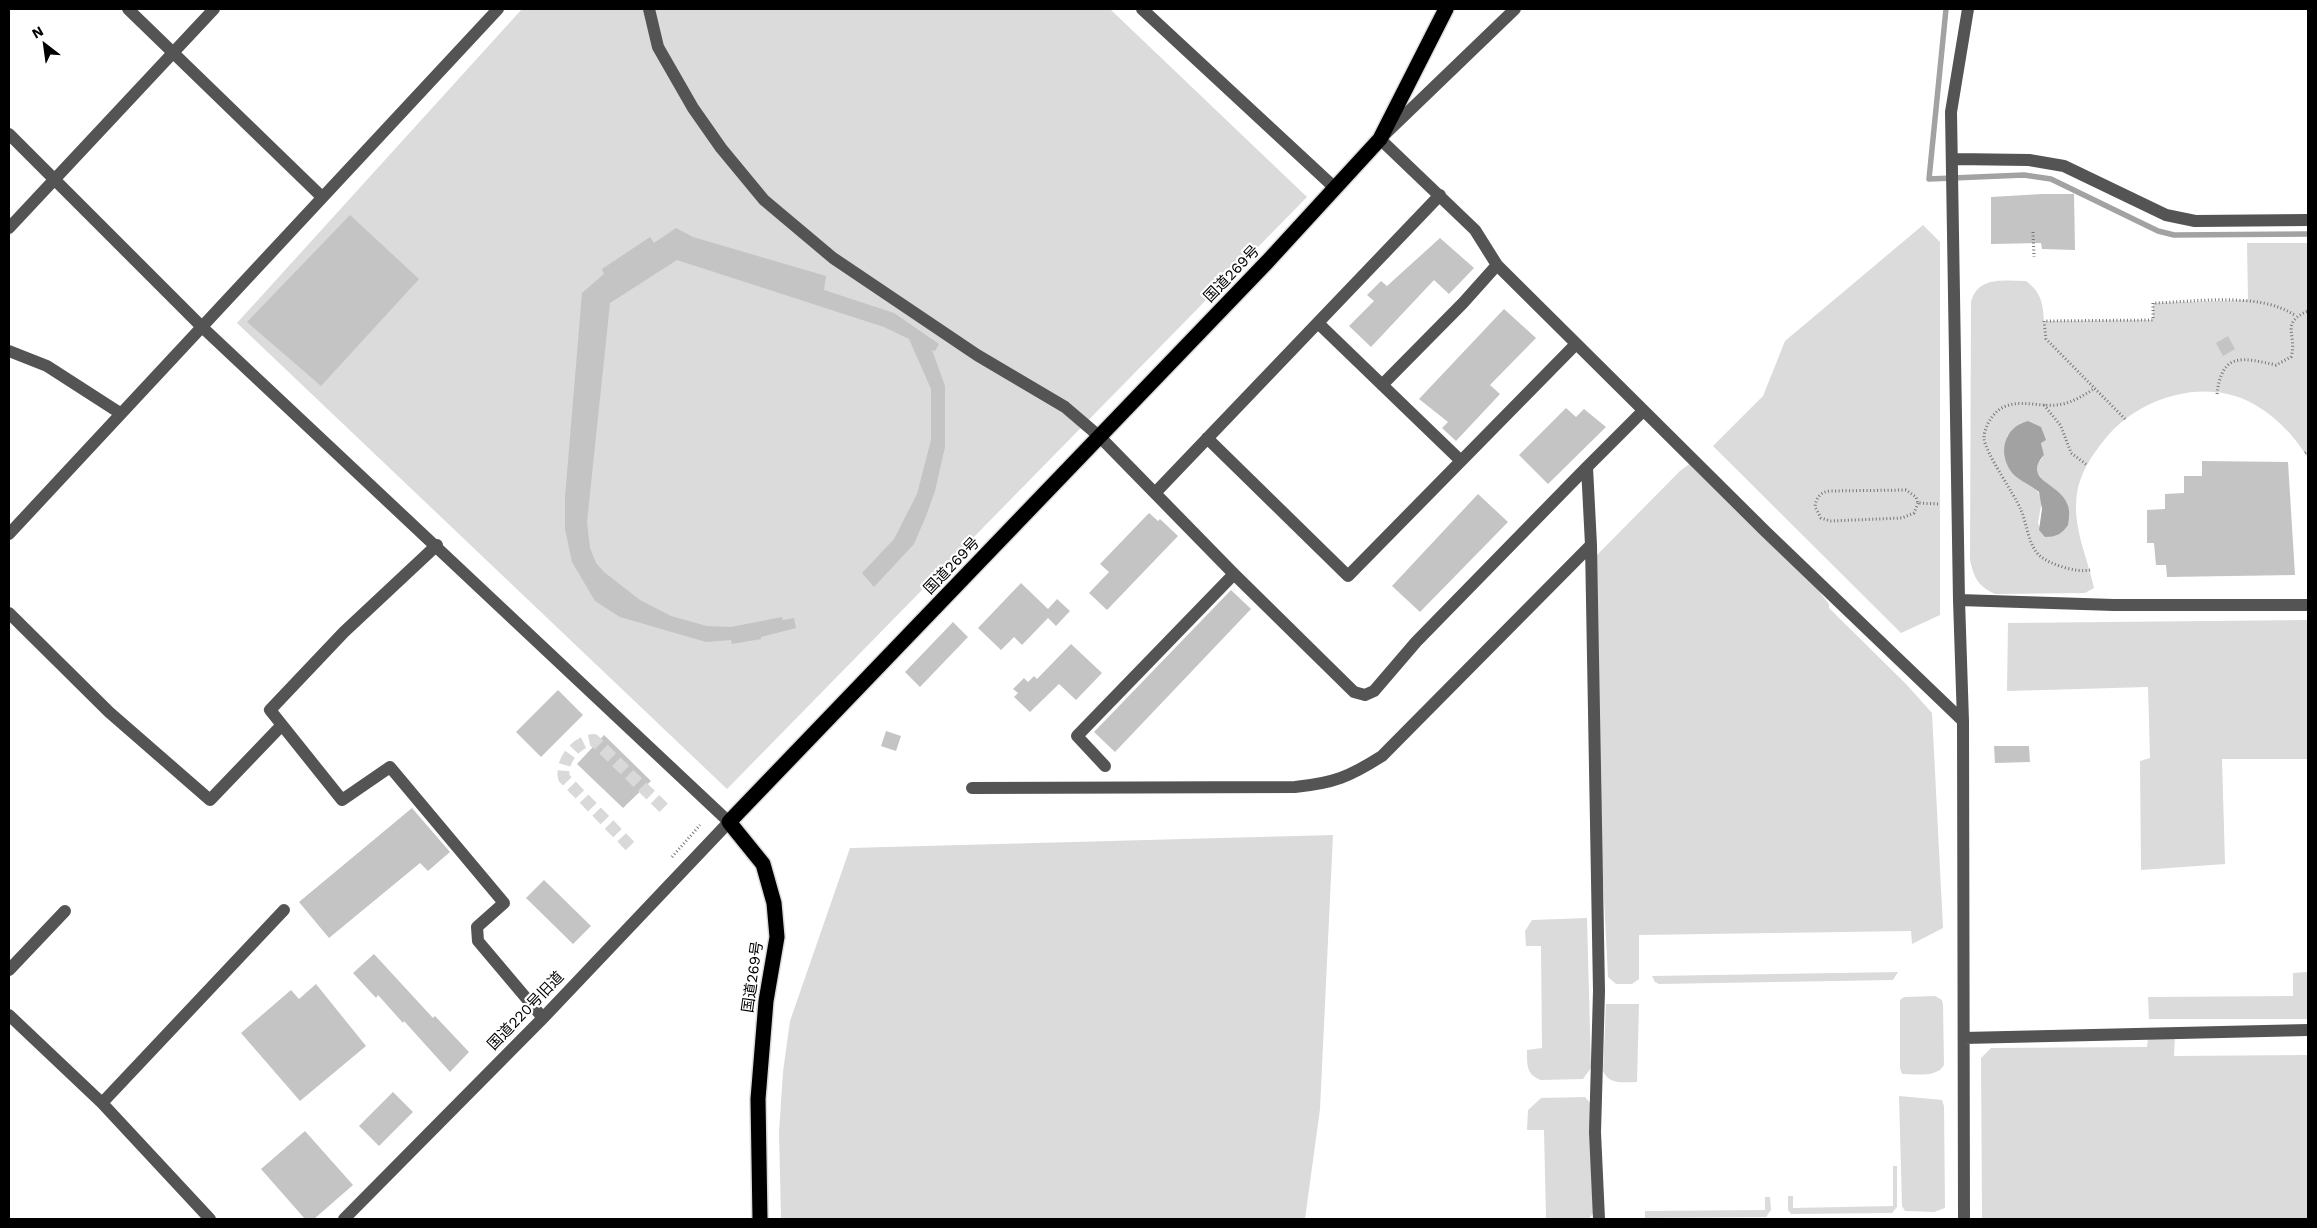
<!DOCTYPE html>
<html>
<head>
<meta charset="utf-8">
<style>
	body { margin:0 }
	#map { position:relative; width:2317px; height:1228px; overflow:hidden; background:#fff; font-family:"Work Sans",sans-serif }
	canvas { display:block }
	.frame { position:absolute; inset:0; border:10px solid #000; pointer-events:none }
	.north { position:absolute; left:20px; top:20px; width:50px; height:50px; -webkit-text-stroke:4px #fff; paint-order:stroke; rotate:330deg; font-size:14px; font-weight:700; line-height:20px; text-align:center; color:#000 }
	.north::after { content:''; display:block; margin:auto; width:18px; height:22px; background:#000; clip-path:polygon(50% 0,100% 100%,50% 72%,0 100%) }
</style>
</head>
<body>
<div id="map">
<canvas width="2317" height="1228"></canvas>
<div class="frame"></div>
<div class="north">N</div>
</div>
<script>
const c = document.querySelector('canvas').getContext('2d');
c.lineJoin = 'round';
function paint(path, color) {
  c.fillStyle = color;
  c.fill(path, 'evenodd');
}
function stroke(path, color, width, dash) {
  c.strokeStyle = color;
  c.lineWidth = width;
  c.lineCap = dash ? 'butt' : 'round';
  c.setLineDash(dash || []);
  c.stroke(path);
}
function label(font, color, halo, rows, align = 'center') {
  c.font = font + ' "Work Sans","Noto Sans JP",sans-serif';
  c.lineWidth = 4.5;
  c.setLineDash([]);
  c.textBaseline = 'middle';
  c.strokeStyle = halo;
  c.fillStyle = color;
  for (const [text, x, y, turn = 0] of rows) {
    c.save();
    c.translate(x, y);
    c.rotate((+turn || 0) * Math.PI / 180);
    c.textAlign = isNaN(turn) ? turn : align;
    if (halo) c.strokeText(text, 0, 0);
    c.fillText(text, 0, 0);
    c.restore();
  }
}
paint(new Path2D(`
	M522,9H1110L1307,197L727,789L237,323Z
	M1923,225L1940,242V615L1901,633L1713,446L1763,396L1785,341Z
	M2247,243H2308V458C2293,434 2274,414 2248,401C2200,378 2137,399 2105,439C2092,455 2080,473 2077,493C2072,527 2087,555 2094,588L2085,593L1995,594C1978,586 1974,578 1970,560L1971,302C1978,276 2003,281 2026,281C2041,292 2043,303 2044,321L2153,320V303L2248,300ZM2021,423L2041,443L2044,455L2038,464L2036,471L2044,481L2042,534L2038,523L2042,500L2007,436Z
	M1692,462L1815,586L1829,604V608L1906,684L1932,713L1943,928L1912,944L1911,931L1639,935V979L1632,984H1616L1608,977L1599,800L1596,556L1680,471Z
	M2308,620V759H2222L2225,864L2141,870L2140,761L2150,758L2148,687L2007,691L2008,623Z
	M1333,835L1320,1109L1305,1219H781L779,1132L783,1072L790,1021L850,848Z
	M1587,918L1591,1068L1583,1079L1541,1080C1526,1075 1527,1064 1527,1050L1542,1048L1541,946H1526L1525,931L1532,920Z
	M1898,972L1893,980L1659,984L1655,982L1652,976Z
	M2308,972V1019H2149L2148,997L2293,996V973Z
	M1935,996L1942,1000L1943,1005L1944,1065C1937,1078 1915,1074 1902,1074L1900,1068V1000L1904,997Z
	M1606,1004H1639L1637,1082C1623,1082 1609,1085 1603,1071Z
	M2175,1036L2174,1056L2308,1055V1219H1982L1981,1058L1991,1048L2147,1047L2148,1038Z
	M1899,1096L1942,1100L1944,1106L1945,1208L1934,1212L1905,1211L1902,1206Z
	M1585,1097L1592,1105L1594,1212L1589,1219H1546L1544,1130H1527L1528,1110L1541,1098Z
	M1893,1166H1897V1207L1892,1213L1791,1214L1788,1210V1196H1793V1208L1893,1206Z
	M1765,1197H1770L1771,1210L1766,1217L1645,1218V1211L1765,1210Z`), '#dbdbdb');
paint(new Path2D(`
	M2028,421L2041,427L2046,440L2041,443L2044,455C2021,481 2062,483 2068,506C2070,512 2069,519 2068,525C2062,534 2056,537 2045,537L2039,530L2042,509L2039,492C2031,485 2020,481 2013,474C1997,455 2003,427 2028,421Z`), '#a2a2a2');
stroke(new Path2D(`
	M1946,9L1929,179L2024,175L2051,179L2158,231L2174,235L2308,234`), '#a2a2a2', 5.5);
paint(new Path2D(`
	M2042,194H2074L2075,250L2042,249L2041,243L1991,244V197Z
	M350,215L419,279L321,386L247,322Z
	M676,228L693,237L826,276L824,290L894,313L939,344L935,351L932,350L945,386V447L935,491L926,516L914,544L874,587L862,573L894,539L917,494L931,440V389L909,339L884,327L677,260L610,303L587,522L590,548L596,563L604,572L640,600L671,616L707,626L731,627L782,617L783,620L794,618L796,628L761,637V639L732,644L731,640L706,642L620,617L595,601L572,562L565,529V497L582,293L604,274L602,269L650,237L654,243Z
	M1440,238L1474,268L1449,294L1434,280L1371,347L1349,326L1374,301L1367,295L1381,281L1387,286Z
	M1504,309L1536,338L1490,385L1500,394L1456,441L1442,428L1448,422L1419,399Z
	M2228,336L2235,349L2223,356L2216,343Z
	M1566,408L1576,417L1584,409L1606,427L1548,484L1519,455Z
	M2202,461L2288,462L2295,575L2167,577L2166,565H2156L2154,543H2147V510L2165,509V494L2184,493V476H2202Z
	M1478,494L1508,522L1420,612L1392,586Z
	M1149,513L1158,521L1160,519L1178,536L1107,610L1089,593L1109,572L1100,564Z
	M1021,583L1048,609L1057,599L1070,611L1056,626L1048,618L1022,645L1014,637L1001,650L978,628Z
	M1231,590L1251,609L1115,752L1094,732Z
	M953,622L968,637L920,687L905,672Z
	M1071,644L1102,673L1076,700L1059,684L1030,712L1014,697L1018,693L1013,689L1024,678L1028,682L1034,676L1037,679Z
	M558,690L583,715L541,757L516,732Z
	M886,731L901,736L896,751L881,746Z
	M604,735L651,781L623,808L577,764Z
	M1994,746H2029L2030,762L1995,763Z
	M412,808L450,852L428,871L420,863L329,938L299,902Z
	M544,880L591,926L573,944L526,898Z
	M374,954L433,1018L435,1016L469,1052L450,1072L404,1021L403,1023L378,995L376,998L353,973Z
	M316,984L366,1046L300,1101L241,1033L291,990L299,999Z
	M393,1092L413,1112L379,1146L359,1126Z
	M305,1131L353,1185L314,1219H305L261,1169Z`), '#c4c4c4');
stroke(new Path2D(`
	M630,846L564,778C560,761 577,740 594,740L665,809`), '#d9d9d9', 12, [12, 6]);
const highway = new Path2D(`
	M760,1219L758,1099L766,1001L777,937L774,903L763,864L729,822L1268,261L1380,139L1446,9`);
stroke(highway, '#dbdbdb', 18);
stroke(new Path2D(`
	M2033,232L2034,257
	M2217,394C2222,351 2243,358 2276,365L2291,357C2298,336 2279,323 2308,311
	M2044,405L2061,426L2071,453L2087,465
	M2125,419L2046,339L2044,321L2153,320V303C2195,302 2260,291 2296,316
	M2305,453L2308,451
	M1918,503L1914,513L1902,518L1830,521L1821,518L1815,507C1816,498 1820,492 1830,491L1906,490L1916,497L1918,503L1940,504
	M2090,570C2077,573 2051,565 2040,556C2028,545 2027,524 2021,510C2014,493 1985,453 1984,438C1984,431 1988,422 1992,417C2008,395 2034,407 2056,405C2070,404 2083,396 2095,388
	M672,857L700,825`), '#767676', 3, [1, 2.5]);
stroke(new Path2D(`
	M128,9L322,197
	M649,9L658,47L693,108L721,148L764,200L833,258L977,355L1065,407L1100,437L1234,574L1354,692L1365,695L1374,691L1416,642L1587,467
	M1142,9L1335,188
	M1515,9L1380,139L1475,230L1497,265L1765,531L1963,721
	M9,134L201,326L729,822L543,1018L344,1219
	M1954,159L2029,160L2064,166L2166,215L2195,221L2308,220
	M9,228L214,9
	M1318,323L1460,460
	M9,351L47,366L120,413
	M1382,385L1463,303L1497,265
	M1207,438L1348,576L1576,344
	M1155,493L1440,195
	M9,534L498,9
	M437,545L344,632L270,710L342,800L390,767L504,903L477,927L478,941L543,1018
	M1959,600L2114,605H2308
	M9,613L109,712L210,800L282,725
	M1105,766L1077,736L1234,574
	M972,788L1295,787C1334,783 1349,777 1382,756L1591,545
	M9,970L65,911
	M9,1015L102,1103L210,1219
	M1964,1038L2308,1030
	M102,1103L284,910
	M1599,1219L1595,1132L1599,991L1591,545L1587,467L1643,411
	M1964,1219L1963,721L1959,600L1951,112L1968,9`), '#545454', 12);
stroke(highway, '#000', 15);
label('15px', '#000', '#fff', [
	["国道269号",1232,274,-46],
	["国道269号",952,566,-46],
	["国道269号",753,977,-82],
	["国道220号旧道",526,1011,-46]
]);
</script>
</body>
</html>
